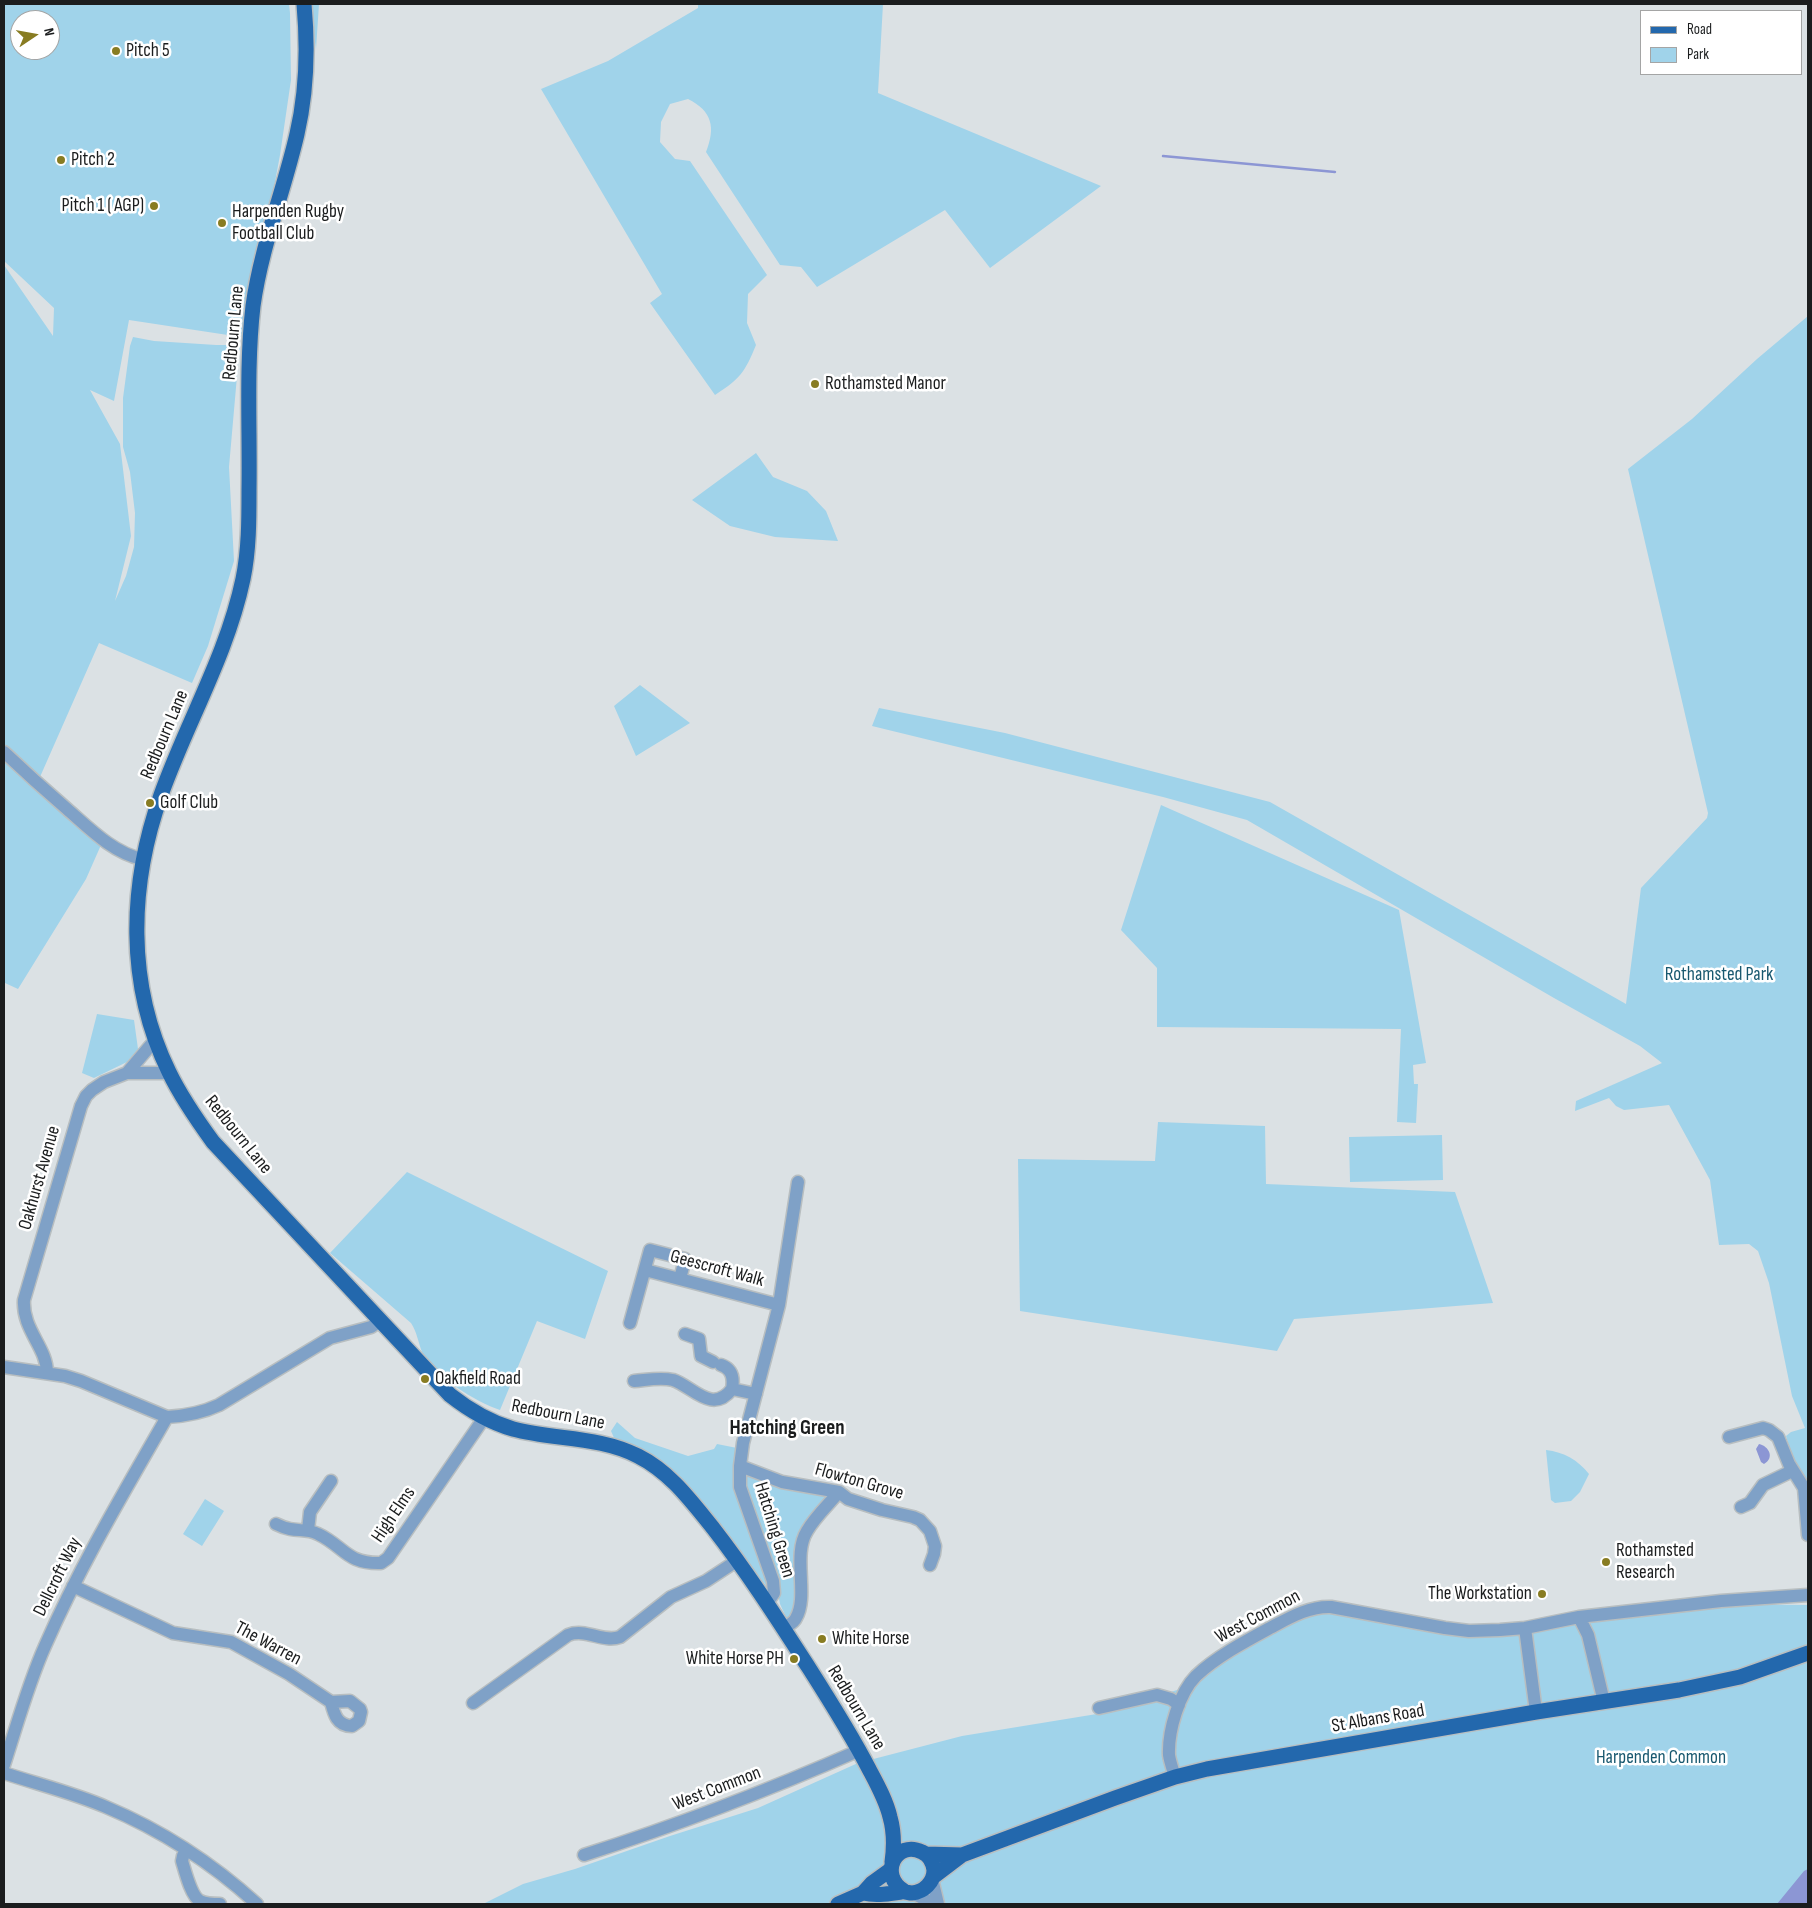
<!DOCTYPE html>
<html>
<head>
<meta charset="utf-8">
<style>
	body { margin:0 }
	#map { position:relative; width:1812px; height:1908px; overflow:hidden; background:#dbe1e4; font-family:"Sofia Sans Condensed",sans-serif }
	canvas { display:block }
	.frame { position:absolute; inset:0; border:5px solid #1b1d1e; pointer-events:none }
	.legend { position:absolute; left:1640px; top:10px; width:162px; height:65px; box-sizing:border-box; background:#fff; border:1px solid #a4a5a5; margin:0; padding:6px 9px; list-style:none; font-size:15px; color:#1b1d1e }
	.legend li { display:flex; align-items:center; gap:10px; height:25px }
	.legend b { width:25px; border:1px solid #a4a5a5 }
	.north { position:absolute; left:10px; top:10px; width:50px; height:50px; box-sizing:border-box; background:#fff; border:1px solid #a4a5a5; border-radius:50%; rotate:78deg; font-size:14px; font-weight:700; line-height:20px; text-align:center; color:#1b1d1e }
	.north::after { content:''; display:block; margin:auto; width:18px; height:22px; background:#887c22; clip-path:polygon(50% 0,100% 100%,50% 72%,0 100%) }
</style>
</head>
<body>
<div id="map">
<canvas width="1812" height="1908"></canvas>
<div class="frame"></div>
<ul class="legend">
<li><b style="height:6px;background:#2368ad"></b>Road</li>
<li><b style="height:14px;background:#a0d3ea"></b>Park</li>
</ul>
<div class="north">N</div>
</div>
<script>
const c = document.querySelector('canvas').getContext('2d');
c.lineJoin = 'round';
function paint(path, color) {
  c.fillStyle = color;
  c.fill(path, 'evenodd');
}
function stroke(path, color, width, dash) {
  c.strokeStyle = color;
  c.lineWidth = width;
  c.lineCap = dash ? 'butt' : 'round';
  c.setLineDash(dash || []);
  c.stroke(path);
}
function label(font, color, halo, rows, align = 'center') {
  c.font = font + ' "Sofia Sans Condensed",sans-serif';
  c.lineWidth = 5;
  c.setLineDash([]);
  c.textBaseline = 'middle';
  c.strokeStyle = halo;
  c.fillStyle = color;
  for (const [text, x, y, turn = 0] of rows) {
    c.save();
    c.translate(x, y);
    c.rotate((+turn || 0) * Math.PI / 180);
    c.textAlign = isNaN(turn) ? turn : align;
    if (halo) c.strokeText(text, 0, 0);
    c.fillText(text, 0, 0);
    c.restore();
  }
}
paint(new Path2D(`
	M4,4H289L290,13L291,80L280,155L272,198L241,337L129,320L114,401L90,390L120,444L131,536L115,601L126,576L134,547L135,513L130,472L123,447V398L130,346L133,337L154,341L216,345H229L236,340L240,342L229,467L234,561L208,646L192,683L99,643L36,786L60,812L101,845L86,879L18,989L5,983L4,985V265L53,336L54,308L4,261ZM20,20H50V50H20Z
	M310,4H319L316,49Z
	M698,4H883L878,93L1101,186L990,268L945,210L817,287L801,267L780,265L706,152C716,127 712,111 688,99L670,104L661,122L660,142L675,159L690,161L767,275L748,294L747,323L756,345C745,372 740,379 715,395L650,303L662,294L541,89L608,61L698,8Z
	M1808,316V1491L1789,1454L1791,1453L1786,1436L1791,1432L1805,1428L1792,1396L1769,1283L1758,1251L1749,1244L1719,1245L1710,1180L1669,1105L1624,1110L1616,1106L1609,1098L1575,1111L1576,1101L1662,1063L1640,1046L1554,998L1247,820L1163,797L872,726L879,708L1005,733L1270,802L1626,1004L1641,888L1707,818L1708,813L1628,469L1692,419L1757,359Z
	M756,453L773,477L807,491L826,511L838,541L775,537L730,526L692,500Z
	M640,685L690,723L636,756L614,706Z
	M1161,805L1399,910L1426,1063L1413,1065L1414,1084H1418L1416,1123L1397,1122L1401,1029L1157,1027V968L1121,930Z
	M97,1014L134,1020L138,1049L127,1062L94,1078L82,1073Z
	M1158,1122L1265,1126L1266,1184L1455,1192L1493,1303L1294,1319L1277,1351L1020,1311L1018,1159L1155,1161Z
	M1442,1135L1443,1180L1350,1182L1349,1137Z
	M407,1172L608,1271L585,1339L537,1321L500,1410C476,1402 433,1376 422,1352C418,1342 417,1332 411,1323L330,1253Z
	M617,1422L635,1438L688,1456L714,1449L717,1444L737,1448L735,1473L765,1568L768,1588L697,1498L615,1440L611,1431Z
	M1546,1450C1564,1452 1578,1460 1589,1474L1580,1492L1571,1501L1555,1503L1551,1500Z
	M743,1473L830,1496L812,1515L794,1614L789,1618L786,1617L780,1604L775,1577L754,1519Z
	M205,1499L224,1511L202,1546L183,1534Z
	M1716,1604L1808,1605V1904H483L523,1884L575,1869L670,1836L758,1808L858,1763L962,1736L1109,1712L1177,1690L1250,1645L1304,1616L1324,1611L1450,1633L1572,1623Z`), '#a0d3ea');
paint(new Path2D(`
	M1759,1444C1769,1446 1775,1458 1764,1464L1761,1462L1756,1449Z
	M1808,1869V1904H1777L1804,1871Z`), '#8c96d4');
stroke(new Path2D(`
	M1163,156L1335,172`), '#8c96d4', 2.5);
const minor = new Path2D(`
	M4,752C24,771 45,790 67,809C89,828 113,853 142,859
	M127,1073H169
	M645,1270L779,1305
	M630,1323L650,1250L685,1259L680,1279
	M685,1334L699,1339L701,1356L713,1362
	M721,1365C732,1369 734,1378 732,1389L756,1394
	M4,1367L65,1376L81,1381L167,1417C186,1416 202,1413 219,1405L330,1338L371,1327L380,1321
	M47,1373C47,1347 22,1330 24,1300L81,1106L86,1096L92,1090L104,1082L127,1073L156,1039
	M634,1381C647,1380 660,1377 673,1380C692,1386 712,1415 732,1389
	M1729,1437L1763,1428L1769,1430L1778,1437L1789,1464L1804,1488L1808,1535
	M740,1466L782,1482L839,1492L848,1499L882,1510L913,1517L920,1520L930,1531L935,1546L934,1554L930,1565
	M1741,1507L1750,1503L1763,1485L1792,1471
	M276,1524C280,1526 285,1528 290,1529C300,1531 308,1529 318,1534C344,1546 346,1564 381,1563L388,1558L484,1418
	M308,1530L310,1512L331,1481
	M73,1586L173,1633L231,1642L289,1674L331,1702L350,1701L360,1709L361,1712L359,1721L352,1726C337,1726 334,1714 331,1702
	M767,1603L774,1593L773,1581L740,1487V1466L743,1443L779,1305L798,1182
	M1579,1617L1588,1635L1604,1702
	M784,1628C788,1625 794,1623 796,1618C809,1596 792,1555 807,1531C815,1517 829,1504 839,1492
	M1525,1628L1536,1712
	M473,1703L568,1635C586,1628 603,1643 620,1637L671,1597L706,1581L738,1560
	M1099,1708L1157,1695L1171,1699L1179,1705
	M4,1765C17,1725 28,1684 45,1646C80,1566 124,1492 167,1417
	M4,1773C37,1784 74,1793 106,1807C161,1830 213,1864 257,1904
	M1175,1777C1173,1770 1170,1762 1169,1755C1168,1731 1179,1693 1196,1676C1216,1657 1246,1641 1270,1628C1289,1618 1309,1606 1331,1607L1445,1628L1469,1631L1500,1630L1525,1628L1579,1617L1721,1601L1808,1595
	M186,1850L183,1856L182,1861C185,1871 191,1896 200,1901C206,1904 213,1904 220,1904
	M584,1855C678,1825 769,1790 860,1750
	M932,1879L938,1904
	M913,1893L933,1904`);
const major = new Path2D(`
	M304,4C308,48 307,91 297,134C284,191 261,247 253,306C246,367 250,429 249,490C249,520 249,550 243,579C227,655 187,722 161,795C129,885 126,984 169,1072C181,1097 197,1120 213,1142L450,1395C469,1410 489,1422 513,1429C554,1440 599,1436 638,1456C670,1472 691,1501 713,1528C748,1573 778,1620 809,1668C830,1701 851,1734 869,1769C877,1784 886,1800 890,1817C894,1831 894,1848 892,1862
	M926,1854L962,1855
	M933,1877L962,1855L1115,1798L1175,1777L1207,1769L1536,1712L1679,1690L1740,1677L1808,1653
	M863,1893C876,1896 887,1894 901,1892C905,1891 908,1893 912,1893C924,1892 934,1882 934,1870C933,1863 929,1855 922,1852C896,1839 878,1875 904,1891
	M838,1904L863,1893L872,1883L890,1870`);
stroke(minor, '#b8bec0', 15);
stroke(major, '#b8bec0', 18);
stroke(minor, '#7fa1c7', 12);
stroke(major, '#2368ad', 15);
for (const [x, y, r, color] of [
	[116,51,5,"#887c22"],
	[61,160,5,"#887c22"],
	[154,206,5,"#887c22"],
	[222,223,5,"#887c22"],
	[815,384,5,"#887c22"],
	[150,803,5,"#887c22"],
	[425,1379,5,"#887c22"],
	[1606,1562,5,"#887c22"],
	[1542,1594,5,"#887c22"],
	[822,1639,5,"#887c22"],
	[794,1659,5,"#887c22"]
]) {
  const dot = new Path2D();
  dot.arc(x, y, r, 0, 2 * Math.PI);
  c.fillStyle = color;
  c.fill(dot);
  stroke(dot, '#fff', 2);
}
label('19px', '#1b1d1e', '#fff', [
	["Pitch 5",126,51],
	["Pitch 2",71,160],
	["Pitch 1 ( AGP)",144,206,"right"],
	["Harpenden Rugby",232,212],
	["Football Club",232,234],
	["Rothamsted Manor",825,384],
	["Golf Club",160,803],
	["Oakfield Road",435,1379],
	["Rothamsted",1616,1551],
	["Research",1616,1573],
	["The Workstation",1532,1594,"right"],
	["White Horse",832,1639],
	["White Horse PH",784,1659,"right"]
], 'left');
label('19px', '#1b1d1e', '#fff', [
	["Redbourn Lane",234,333,-85],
	["Redbourn Lane",165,735,-67],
	["Redbourn Lane",238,1135,51],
	["Oakhurst Avenue",40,1178,-74],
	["Geescroft Walk",717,1269,15],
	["Redbourn Lane",558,1415,11],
	["Flowton Grove",859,1482,16],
	["High Elms",394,1515,-56],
	["Hatching Green",774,1530,73],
	["Dellcroft Way",58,1577,-64],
	["West Common",1258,1617,-28],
	["The Warren",268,1644,28],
	["Redbourn Lane",856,1708,59],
	["St Albans Road",1378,1719,-10],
	["West Common",717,1789,-21]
]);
label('19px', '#18586f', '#fff', [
	["Rothamsted Park",1719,975],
	["Harpenden Common",1661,1758]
]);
label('bold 21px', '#1b1d1e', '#fff', [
	["Hatching Green",787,1429]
]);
</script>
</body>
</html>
